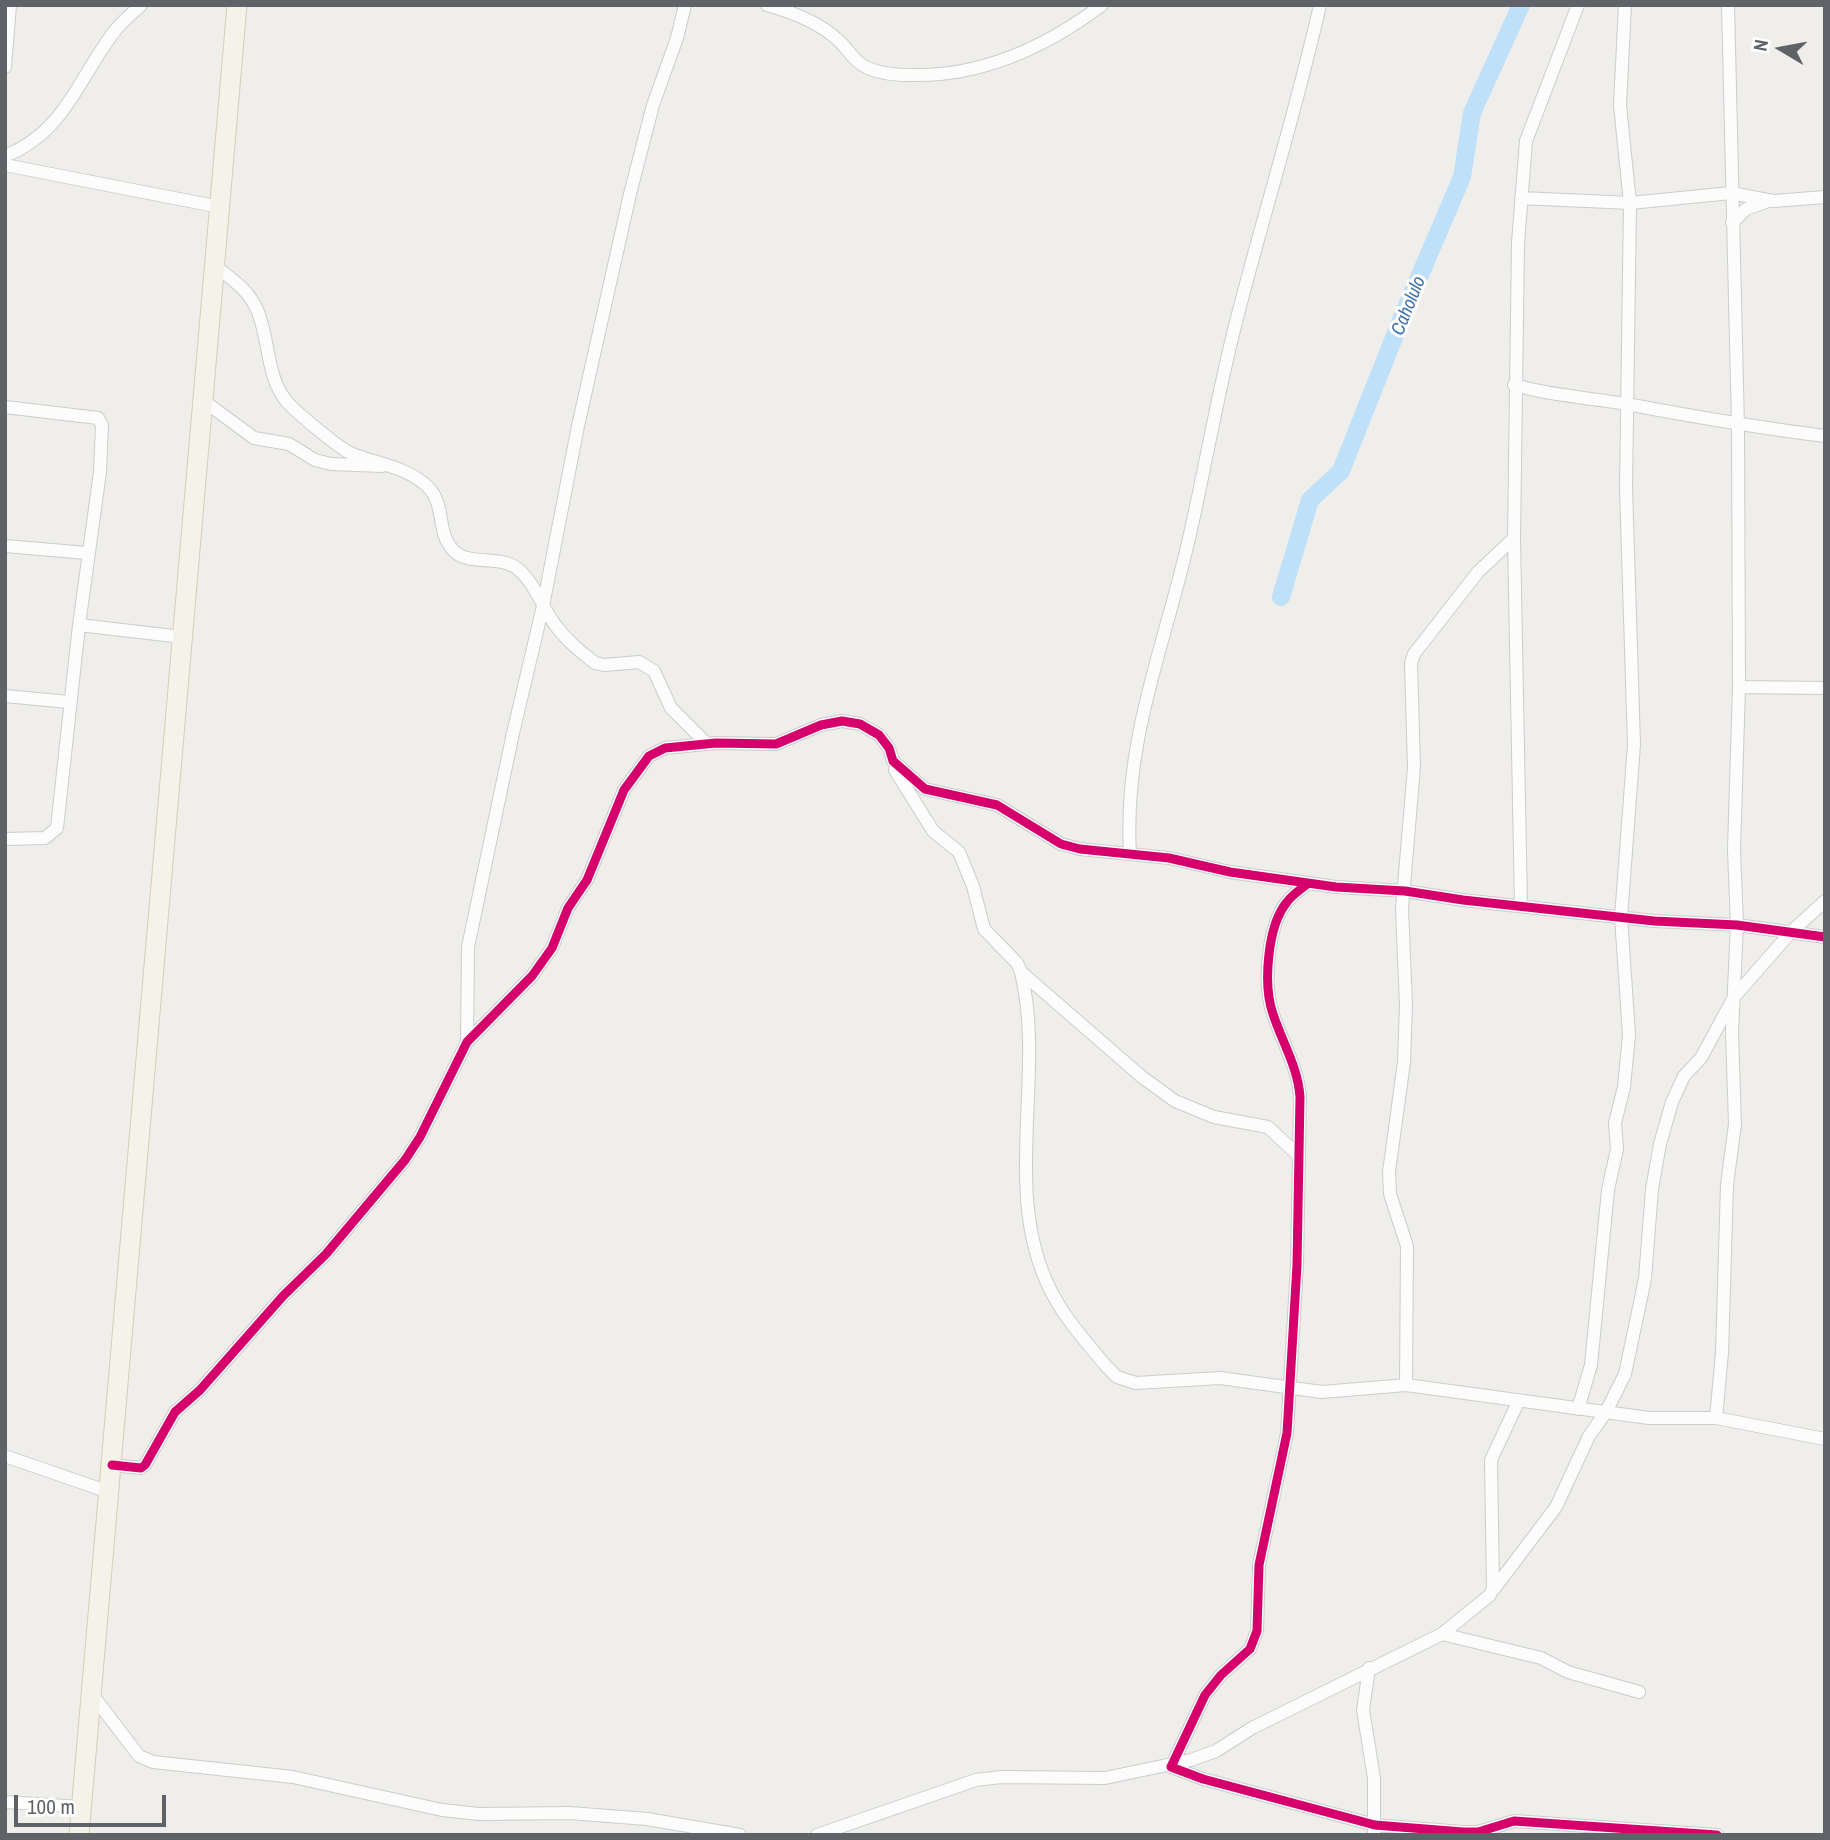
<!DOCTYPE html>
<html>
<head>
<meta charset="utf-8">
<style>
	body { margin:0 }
	#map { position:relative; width:1830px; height:1840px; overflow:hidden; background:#efeeea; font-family:"Archivo Narrow",sans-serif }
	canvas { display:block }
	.frame { position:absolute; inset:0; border:7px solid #5f6368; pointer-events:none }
	.north { position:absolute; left:1746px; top:14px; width:70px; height:70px; -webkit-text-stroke:5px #fff; paint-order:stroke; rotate:280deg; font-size:19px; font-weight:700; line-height:28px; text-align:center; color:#5f6368 }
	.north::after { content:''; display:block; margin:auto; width:24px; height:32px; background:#5f6368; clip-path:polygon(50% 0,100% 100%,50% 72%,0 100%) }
	.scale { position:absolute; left:14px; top:1795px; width:152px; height:32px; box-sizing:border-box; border:4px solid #5f6368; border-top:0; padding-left:9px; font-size:21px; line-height:24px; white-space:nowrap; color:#5f6368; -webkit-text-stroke:5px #fff; paint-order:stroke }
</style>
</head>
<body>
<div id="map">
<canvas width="1830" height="1840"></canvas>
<div class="frame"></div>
<div class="north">N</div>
<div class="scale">100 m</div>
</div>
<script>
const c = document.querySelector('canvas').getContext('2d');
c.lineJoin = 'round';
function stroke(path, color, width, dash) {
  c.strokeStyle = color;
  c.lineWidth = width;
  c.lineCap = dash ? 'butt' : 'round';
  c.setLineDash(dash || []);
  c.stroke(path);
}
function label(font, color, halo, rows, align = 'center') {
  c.font = font + ' "Archivo Narrow",sans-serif';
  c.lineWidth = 6;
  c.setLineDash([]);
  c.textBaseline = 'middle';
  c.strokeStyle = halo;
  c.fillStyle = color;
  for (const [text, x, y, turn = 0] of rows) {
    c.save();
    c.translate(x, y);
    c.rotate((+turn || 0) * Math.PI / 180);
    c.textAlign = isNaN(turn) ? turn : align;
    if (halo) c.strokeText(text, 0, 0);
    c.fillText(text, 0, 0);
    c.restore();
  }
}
stroke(new Path2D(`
	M1281,597L1310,500L1341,471L1405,310L1462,177L1472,113L1521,5`), '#bfe0f9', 18);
const street = new Path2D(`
	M767,5C792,12 819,22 838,40C847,48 854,61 864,66C878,74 896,75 911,75C983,77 1046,47 1102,5
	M5,67L10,5
	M5,156C65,132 78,79 114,32C121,22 132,14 141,5
	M5,165L220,207
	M1521,198L1630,203L1731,193L1773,201L1825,197
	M1732,223L1746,209L1766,202
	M215,266C232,279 250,291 258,312C270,342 266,378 288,403C298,414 338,447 350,453C376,464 406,466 428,487C446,505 436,532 453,550C468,567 499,554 518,569C535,583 543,609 556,626C567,641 581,652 595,663L604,665L639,662L654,671L671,708L706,743
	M1514,385C1553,396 1592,398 1632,405C1696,417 1760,428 1825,436
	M204,401L254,438L289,444L315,460L331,464L382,466
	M5,407L98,418L102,425L100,472L79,625
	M1514,538L1478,572L1414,654L1411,663L1414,767L1402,909L1406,1005L1404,1062L1389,1172L1390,1194L1407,1246L1406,1385L1649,1418H1716L1825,1439
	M5,546L87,553
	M1739,687L1825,688
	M5,696L69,702
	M895,770L933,831L959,852L973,886L984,929L1017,963L1021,972C1046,1075 1001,1191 1050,1289C1064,1318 1087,1343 1107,1367L1117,1377L1136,1383L1220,1378L1322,1392L1406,1385
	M5,839L45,838L57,828L79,625L182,637
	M1130,854C1123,739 1166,643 1190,534C1206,463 1218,392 1236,322C1263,216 1296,112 1320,5
	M1307,884C1300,890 1292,895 1287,902C1267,926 1263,986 1273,1014C1282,1042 1298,1067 1300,1097L1297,1265L1287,1433L1259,1565L1257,1631L1250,1649L1221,1675L1205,1695L1171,1767L1203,1779L1375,1825L1463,1832H1478L1514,1821L1717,1835
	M1521,906L1514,538L1518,243L1526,141L1578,5
	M1021,972L1142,1077L1175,1101L1214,1117L1268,1127L1299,1156
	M467,1042L468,947L513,733L543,606L578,426L630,194L653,105L677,38L685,5
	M1578,1409L1591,1365L1608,1190L1617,1149L1615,1123L1624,1087L1629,1035L1621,917L1634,745L1626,488L1630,203L1620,105L1625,5
	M1716,1418L1722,1353L1727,1185L1735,1124L1732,1032L1737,925L1734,850L1739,687L1738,426L1728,5
	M5,1456L109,1492
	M112,1465L141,1468L145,1465L175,1412L200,1390L283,1296L326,1254L405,1160L420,1137L467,1042L532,976L552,948L568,908L587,880L624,790L649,756L665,748L716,743L776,744L821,725L842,721L860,724L879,735L889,748L893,761L925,789L997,805L1061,844L1080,849L1169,858L1230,872L1336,887L1405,891L1463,900L1654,921L1737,925L1825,937
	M1494,1589L1556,1507L1589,1436L1606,1412L1625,1374L1645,1279L1652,1189L1660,1144L1672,1102L1684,1076L1701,1058L1734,997L1791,932L1825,901
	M1442,1634L1541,1658L1568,1672L1639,1692
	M1369,1668L1363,1710L1374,1778V1835
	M91,1693L139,1756L153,1762L293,1777L442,1810L479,1814L570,1813L647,1819L740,1835
	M5,1802L81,1807
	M817,1835L976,1780L1001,1777L1105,1778L1191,1760L1216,1751L1252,1728L1442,1634L1490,1595L1493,1588L1491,1460L1519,1400`);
const primary = new Path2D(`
	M79,1835L237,5`);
stroke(street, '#cbcccc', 14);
stroke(primary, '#d7ceb8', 21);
stroke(street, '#fdfcfc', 12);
stroke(primary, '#f4f2e9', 19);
stroke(new Path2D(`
	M1307,884C1300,890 1292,895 1287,902C1267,926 1263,986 1273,1014C1282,1042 1298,1067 1300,1097L1297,1265L1287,1433L1259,1565L1257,1631L1250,1649L1221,1675L1205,1695L1171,1767L1203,1779L1375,1825L1463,1832H1478L1514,1821L1717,1835
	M112,1465L141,1468L145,1465L175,1412L200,1390L283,1296L326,1254L405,1160L420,1137L467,1042L532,976L552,948L568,908L587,880L624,790L649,756L665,748L716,743L776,744L821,725L842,721L860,724L879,735L889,748L893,761L925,789L997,805L1061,844L1080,849L1169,858L1230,872L1336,887L1405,891L1463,900L1654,921L1737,925L1825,937`), '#d6006c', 9);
label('italic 19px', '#4174aa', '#fff', [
	["Caholulo",1409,306,-68]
]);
</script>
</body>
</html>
